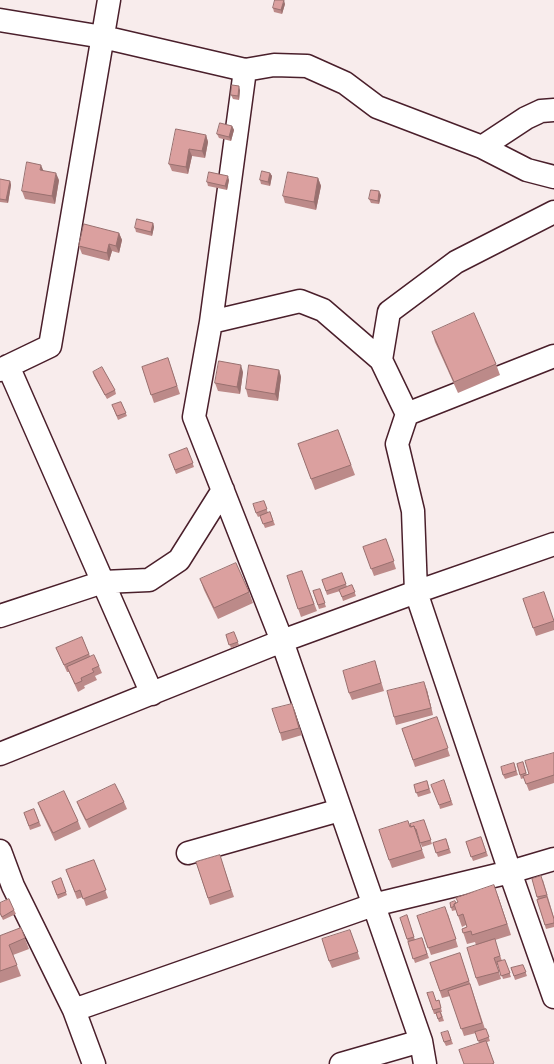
<!DOCTYPE html>
<html>
<head>
<meta charset="utf-8">
<style>
	body { margin:0 }
	canvas { display:block; background:#f8ecec }
</style>
</head>
<body>
<canvas width="554" height="1064"></canvas>
<script>
const c = document.querySelector('canvas').getContext('2d');
c.lineJoin = 'round';
function stroke(path, color, width, dash) {
  c.strokeStyle = color;
  c.lineWidth = width;
  c.lineCap = dash ? 'butt' : 'round';
  c.setLineDash(dash || []);
  c.stroke(path);
}
function paint(path, color) {
  c.fillStyle = color;
  c.fill(path, 'evenodd');
}
const minor = new Path2D(`
	M0,20L103,37L245,70L274,65L307,66L345,83L377,107L482,147L526,118L541,111L554,110
	M245,70L211,322L194,417L282,641L421,1041L425,1064
	M482,147L527,170L554,177
	M211,322L300,301L323,310L381,360L407,414L397,444L413,511L416,592L510,872L554,997
	M381,360L389,312L456,262L554,212
	M8,366L152,694
	M0,370L50,346L109,0
	M407,414L554,356
	M0,616L103,582L149,580L179,560L223,490
	M0,754L282,641L416,592L554,544
	M0,851L13,886L74,1010L94,1064
	M188,853L340,810
	M74,1010L373,905L510,872L554,859
	M341,1064L421,1041`);
stroke(minor, '#4a1f2b', 25);
stroke(minor, '#fff', 22);
paint(new Path2D(`
	M285,4L282,14L274,12L273,8Z
	M240,90L239,100L233,99L231,95Z
	M232,126L234,130L231,141L219,138L217,134Z
	M206,135L208,142L205,158L192,156L188,174L172,171L169,164Z
	M270,173L272,176L270,186L261,184L260,180Z
	M318,178L321,186L316,210L285,203L283,196Z
	M0,179L10,181L11,185L8,203L0,202Z
	M59,180L55,204L25,199L22,191Z
	M229,180L227,190L208,186L207,182Z
	M381,195L379,204L371,203L369,199Z
	M153,223L154,227L152,236L136,232L135,228Z
	M119,233L122,240L119,253L112,251L109,261L82,254L79,246Z
	M432,332L496,364L500,375L458,393L435,342Z
	M168,358L180,394L154,403L142,367Z
	M279,370L281,377L278,401L248,397L246,389Z
	M93,372L115,390L116,394L107,399L94,376Z
	M243,372L240,394L218,391L215,383Z
	M121,402L127,416L118,420L112,405Z
	M338,430L355,475L315,490L298,444Z
	M187,448L194,467L176,474L169,455Z
	M264,501L268,513L270,512L275,525L265,528L260,516L258,517L256,513Z
	M386,539L396,569L374,576L363,547Z
	M302,571L317,611L301,617L287,576Z
	M342,573L347,587L352,585L356,596L343,601L340,591L327,595L322,580Z
	M200,579L249,592L253,603L218,619L204,590Z
	M320,589L326,607L319,609L313,591Z
	M523,599L554,620V630L536,636Z
	M234,632L239,645L231,648L226,635Z
	M82,637L90,656L99,666L102,673L95,676L97,680L84,686L85,688L78,692L69,672H67L56,648Z
	M375,661L384,691L352,700L349,693Z
	M427,690L433,715L396,725L394,717Z
	M292,704L302,735L282,741L280,733Z
	M437,717L450,756L415,767L402,729Z
	M554,753V783L529,791L524,778L521,779L517,764L523,762L527,775L529,774Z
	M514,763L518,775L505,779L503,775Z
	M444,780L453,805L440,809L439,805Z
	M427,781L431,793L418,797L414,785Z
	M77,802H124L127,809L89,828L80,810Z
	M38,803L78,821L81,829L55,841L41,811Z
	M34,809L41,826L30,830L24,813Z
	M424,820L432,844L422,847L417,833H416L425,858L392,868L389,860L408,821L410,827Z
	M481,837L488,856L473,861L466,842Z
	M446,839L451,853L438,857L433,843Z
	M94,860L108,898L86,906L83,897L77,899L66,870Z
	M196,862H222L234,897L210,905Z
	M61,878L67,895L58,899L52,882Z
	M532,879L543,880L554,918V927L546,929L537,900H538Z
	M498,896L511,935L495,940L502,961L505,960L511,977L503,979L498,965H497L501,979L479,986L476,978V945L475,942L467,944L462,929L467,927L466,925L462,927L456,910L452,911L450,903H456Z
	M0,903L14,910L16,914L3,920L0,914Z
	M448,914L458,947L431,955L417,916Z
	M407,915L415,940L422,938L429,958L415,963L400,918Z
	M21,928L29,949L13,955L21,976L0,983V936Z
	M350,930L360,959L332,968L329,961Z
	M460,953L485,1029H486L490,1041L487,1042L494,1064H464L479,1043L476,1033L464,1036L450,996L442,998L430,963Z
	M523,965L527,976L515,980L511,968Z
	M427,993L436,1001L439,1000L442,1012H441L444,1021L439,1022L436,1014H434Z
	M448,1031L453,1044L446,1046L444,1042Z`), '#bc8a89');
paint(new Path2D(`
	M284,0L285,4L282,14L281,10Z
	M239,86L240,90L239,100L238,96Z
	M232,126L234,130L231,141L229,137Z
	M206,135L208,142L205,158L202,151Z
	M189,149L192,156L188,174L186,167Z
	M41,165L44,172L40,170Z
	M56,173L59,180L55,204L52,196Z
	M270,173L272,176L270,186L268,182Z
	M228,176L229,180L227,190L225,186Z
	M318,178L321,186L316,210L314,202Z
	M10,181L11,185L8,203L6,200Z
	M379,191L381,195L379,204L378,201Z
	M153,223L154,227L152,236L151,232Z
	M119,233L122,240L119,253L116,246Z
	M109,244L112,251L109,261L107,253Z
	M241,365L243,372L240,394L237,387Z
	M279,370L281,377L278,401L275,394Z
	M424,682L427,690L433,715L431,708Z
	M292,704L295,711L302,735L299,728Z
	M494,885L498,896L511,935L507,924Z`), '#99706f');
const building = new Path2D(`
	M275,0H284L281,10L273,8Z
	M232,85L239,86L238,96L231,95Z
	M220,123L232,126L229,137L217,134Z
	M176,129L206,135L202,151L189,149L186,167L169,164Z
	M27,162L41,165L40,170L56,173L52,196L22,191Z
	M262,171L270,173L268,182L260,180Z
	M209,172L228,176L225,186L207,182Z
	M288,172L318,178L314,202L283,196Z
	M0,179L10,181L6,200L0,199Z
	M371,190L379,191L378,201L369,199Z
	M137,219L153,223L151,232L135,228Z
	M84,224L119,233L116,246L109,244L107,253L79,246Z
	M474,313L496,364L454,382L432,332Z
	M168,358L177,386L151,395L142,367Z
	M219,361L241,365L237,387L215,383Z
	M249,365L279,370L275,394L246,389Z
	M102,367L115,390L105,395L93,372Z
	M121,402L126,413L117,416L112,405Z
	M338,430L351,465L311,479L298,444Z
	M187,448L193,463L175,470L169,455Z
	M264,501L267,509L256,513L253,504Z
	M270,512L273,521L263,524L260,516Z
	M386,539L394,561L371,569L363,547Z
	M236,563L249,592L214,608L200,579Z
	M302,571L314,604L298,609L287,576Z
	M342,573L346,584L326,591L322,580Z
	M352,585L355,592L342,597L339,590Z
	M320,589L325,603L318,605L313,591Z
	M544,592L554,621L533,628L523,599Z
	M234,632L238,642L229,645L226,635Z
	M82,637L89,654L64,665L56,648Z
	M94,655L99,666L92,669L94,672L81,678L82,681L75,684L67,667Z
	M375,661L381,683L349,693L343,671Z
	M424,682L431,708L394,717L387,691Z
	M292,704L299,728L280,733L272,709Z
	M437,717L448,748L413,760L402,729Z
	M554,753V775L526,784L523,776L529,774L525,761Z
	M523,762L526,773L520,775L517,764Z
	M514,763L516,771L503,775L501,767Z
	M444,780L451,801L439,805L431,785Z
	M427,781L429,789L416,793L414,785Z
	M115,784L124,802L86,820L77,802Z
	M64,791L78,821L53,833L38,803Z
	M34,809L39,822L29,826L24,813Z
	M424,820L431,840L420,843L416,829H415L414,826L411,827L410,824Z
	M408,821L410,827L414,826L422,850L389,860L379,830Z
	M481,837L486,852L471,857L466,842Z
	M446,839L449,849L436,853L433,843Z
	M220,855L231,890L208,898L196,862Z
	M94,860L106,890L83,899L80,890L75,892L66,870Z
	M541,876L547,895L537,897L532,879Z
	M61,878L66,892L57,895L52,882Z
	M494,885L507,924L472,935L471,931L463,933L462,929L467,927L463,914L458,916L454,904L458,902L456,898Z
	M547,897L554,919V923L545,925L537,900Z
	M9,899L14,910L2,917L0,913V903Z
	M455,901L456,903L454,904V906L451,908L450,903Z
	M445,907L456,939L428,948L417,916Z
	M407,915L414,937L407,939L400,918Z
	M21,928L25,938L9,945L17,965L0,971V936Z
	M350,930L358,952L329,961L322,939Z
	M422,938L427,954L413,959L408,942Z
	M495,939L500,956L494,958L499,972L476,978L467,948Z
	M460,953L469,981L440,991L430,963Z
	M505,960L510,973L501,976L497,962Z
	M523,965L526,972L514,976L511,968Z
	M470,984L482,1023L461,1029L448,991Z
	M433,992L436,1001L439,1000L441,1008L433,1010L427,993Z
	M440,1012L442,1017L438,1019L436,1013Z
	M486,1029L489,1037L478,1041L475,1032Z
	M448,1031L451,1040L444,1042L441,1033Z
	M486,1041L494,1063L492,1064H464L459,1050Z`);
paint(building, '#dba09f');
stroke(building, '#99706f', 1);
</script>
</body>
</html>
